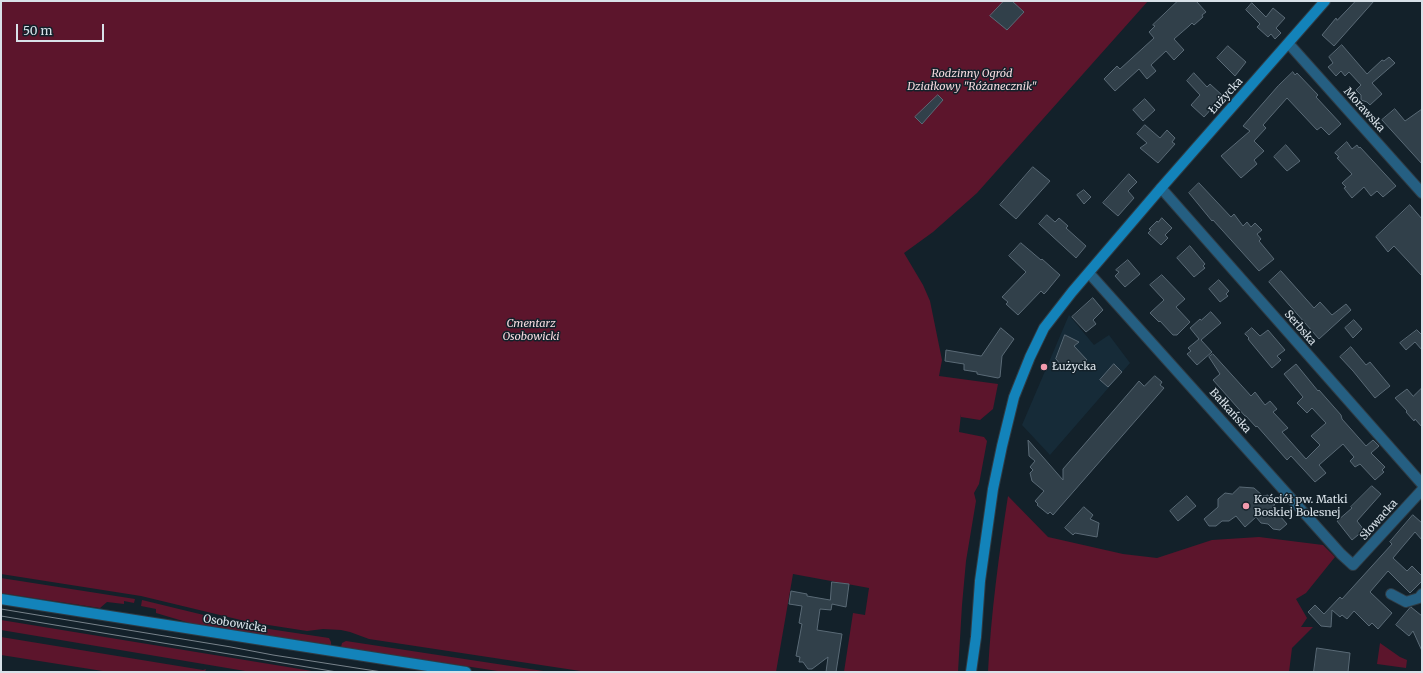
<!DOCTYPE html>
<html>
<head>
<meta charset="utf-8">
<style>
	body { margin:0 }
	#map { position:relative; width:1423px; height:673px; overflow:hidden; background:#13212a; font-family:Merriweather,serif }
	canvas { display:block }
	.frame { position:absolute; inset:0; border:2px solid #d8e1e8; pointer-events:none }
	.scale { position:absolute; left:16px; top:24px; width:88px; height:18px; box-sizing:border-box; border:2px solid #d8e1e8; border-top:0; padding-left:5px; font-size:12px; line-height:14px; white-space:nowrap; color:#d8e1e8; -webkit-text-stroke:3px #13212a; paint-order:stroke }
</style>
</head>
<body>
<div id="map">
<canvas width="1423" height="673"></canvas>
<div class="frame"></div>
<div class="scale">50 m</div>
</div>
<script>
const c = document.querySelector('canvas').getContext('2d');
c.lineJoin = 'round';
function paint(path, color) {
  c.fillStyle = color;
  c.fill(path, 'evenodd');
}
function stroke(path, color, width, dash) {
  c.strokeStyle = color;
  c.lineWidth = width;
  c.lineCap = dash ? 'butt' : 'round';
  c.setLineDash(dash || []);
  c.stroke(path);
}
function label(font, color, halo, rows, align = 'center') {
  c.font = font + ' Merriweather,serif';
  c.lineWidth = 3;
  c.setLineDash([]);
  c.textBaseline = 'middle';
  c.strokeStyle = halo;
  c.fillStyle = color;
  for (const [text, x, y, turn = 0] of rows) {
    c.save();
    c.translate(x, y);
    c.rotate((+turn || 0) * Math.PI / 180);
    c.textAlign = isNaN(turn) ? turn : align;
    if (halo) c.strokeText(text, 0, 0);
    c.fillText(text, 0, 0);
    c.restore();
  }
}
paint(new Path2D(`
	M1069,315L1094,345L1109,335L1130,363L1050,455L1022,425Z`), '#162b38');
paint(new Path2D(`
	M1,1H1148L977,193L933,232L904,253L923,285L930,301L942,360L939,376L998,384L993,409L980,420L961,417V414L959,432L984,437L987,441L979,484L974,493L976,501L966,561L962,605L958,672H844L853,613L865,615L869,588L793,574L776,672H587L369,639L350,632L341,630L323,629L307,631L249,622L141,596L1,574Z
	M1008,496L1048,537L1123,554L1157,558L1212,540L1259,537L1323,545L1335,557L1306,593L1296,599L1307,618L1301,627H1313L1292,648L1289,672H988C991,613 999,554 1008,496Z
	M1,578L135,599L134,603L124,601V604L107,602L100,608L1,593Z
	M142,600L249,626L329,638L331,642V645L193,624L156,613V609L141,606Z
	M1,620L312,671L318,672H251L1,630Z
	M1,637L203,670L206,669L205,672H109L1,655Z
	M346,641L550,672H504L341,647L342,643Z
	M1380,643L1400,657L1407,660L1406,668L1377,664Z`), '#5c152c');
const building = new Path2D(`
	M1004,1H1012L1024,12L1007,30L990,16Z
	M1178,1H1196L1206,12L1202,15L1203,17L1194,25L1192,23L1189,26L1174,39L1184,50L1174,60L1166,51L1151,65L1156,71L1147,79L1139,69L1115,91L1104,79L1117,66L1120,69L1154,38L1149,32L1155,26L1153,25Z
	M1356,1H1374L1334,46L1322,35L1336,18L1337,20Z
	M1252,3L1266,17L1273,8L1285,18L1276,28L1281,33L1275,39L1271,34L1268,37L1257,27L1260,24L1246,10Z
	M1342,45L1367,74L1382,60L1384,61L1389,57L1395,63L1372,83L1382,94L1370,105L1367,102L1361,100V95L1356,90L1361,85L1349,72L1345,76L1341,71L1336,76L1328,67L1333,63L1329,57Z
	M1228,46L1246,62L1235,76L1217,58Z
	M1293,72L1295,75L1297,73L1318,95L1316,97L1341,124L1329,135L1321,127L1317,130L1287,98L1263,125L1266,128L1254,141L1264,151L1254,160L1257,164L1241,178L1221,156L1250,131L1243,126L1278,86Z
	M1194,73L1207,87L1210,84L1223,96L1204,117L1191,105L1200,95L1187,81Z
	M938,95L943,100L922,124L915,117Z
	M1145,99L1155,110L1143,121L1133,110Z
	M1395,109L1405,121L1422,109V164L1382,120Z
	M1145,125L1160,138L1167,130L1175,138L1172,142L1175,144L1158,163L1140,148L1147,143L1137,134Z
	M1347,142L1352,149L1357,145L1359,148L1360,147L1396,186L1383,197L1377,191L1371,196L1364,187L1352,198L1344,188L1346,187L1342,183L1352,174L1337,158L1339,157L1335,153Z
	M1286,145L1300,161L1287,171L1274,157Z
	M1033,167L1050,181L1016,219L1000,205Z
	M1129,174L1137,182L1128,191L1134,198L1118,216L1103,203Z
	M1199,183L1231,217L1234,214L1243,226L1247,222L1251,227L1255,223L1262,230L1257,234L1261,239L1259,241L1274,259L1259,271L1213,220L1212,221L1189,193Z
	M1084,190L1091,197L1084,204L1077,195Z
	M1410,205L1422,219V276L1394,246L1388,252L1376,237Z
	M1047,215L1055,222L1059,218L1068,226L1066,228L1086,246L1076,258L1039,224Z
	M1162,218L1172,228L1165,235L1168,238L1161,245L1148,233L1151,230L1149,229L1157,221L1158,222Z
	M1021,243L1041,260L1042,259L1060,275L1046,292L1044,294L1041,291L1018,315L1006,304L1008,302L1002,297L1026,272L1009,256Z
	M1190,246L1205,264L1203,266L1205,268L1194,277L1177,258Z
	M1128,260L1140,274L1125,287L1115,276L1119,272L1116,270Z
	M1281,271L1314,308L1320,302L1332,315L1346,304L1351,310L1319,339L1269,282Z
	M1162,275L1185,299L1176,307L1190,322L1177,335H1173L1160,321L1159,322L1150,313L1164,300L1150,285Z
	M1219,280L1229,291L1226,294L1228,296L1220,302L1209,289Z
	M1093,298L1103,310L1093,320L1096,324L1086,332L1072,317Z
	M1211,312L1221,323L1201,340L1212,352L1197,365L1187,354L1191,351L1188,348L1199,339L1190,328L1200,319L1201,320Z
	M1354,320L1362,329L1353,338L1345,328Z
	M1001,328L1014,339L1002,356L1000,377L998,378L977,374V372L964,370V364L945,361L946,350L981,356Z
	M1252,328L1260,336L1268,330L1285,350L1277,356L1281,360L1272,368L1248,339L1249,338L1245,334Z
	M1417,330L1422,335V350L1415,342L1406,350L1400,343Z
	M1065,335L1079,342L1074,346L1087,360L1076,370L1071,365H1061L1056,359Z
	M1351,347L1366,365L1370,362L1390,386L1375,398L1353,371L1340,357Z
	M1213,354L1251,396L1255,392L1265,405L1270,401L1277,409L1273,412L1288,428L1282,432L1306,459L1320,445L1311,436L1326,423L1312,408L1307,413L1297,403L1303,397L1284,374L1296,364L1318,391L1319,390L1341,415L1342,419L1366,446L1373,440L1379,446L1371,453L1385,467L1382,470L1384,472L1375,480L1360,464L1355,467L1350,461L1354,457L1343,444L1319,465L1326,473L1315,482L1291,456L1287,460L1257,426L1256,427L1246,416H1245L1213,380L1220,374L1209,357Z
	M1114,364L1122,372L1108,387L1100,380Z
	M1155,376L1162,382L1160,385L1164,388L1053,515L1050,512L1048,514L1037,505L1038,504L1035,501L1044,491L1032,481L1030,473L1033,470L1030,467L1035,461L1029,456L1028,440L1063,480V469L1134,387L1139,381L1144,386Z
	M1422,388V427L1415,419L1414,421L1406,412L1407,411L1395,398L1407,389L1413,396Z
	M1372,486L1381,494L1357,521L1364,530L1352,540L1337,521L1352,508L1351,507Z
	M1240,487L1254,488L1263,496L1268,495L1275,503L1273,508L1287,524L1280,530L1273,529L1268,524L1261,523L1256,517L1245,527L1236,516L1229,521H1222L1216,526H1209L1204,519L1218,507V499L1225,493L1232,494Z
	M1187,496L1196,506L1178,521L1170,511Z
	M1084,507L1093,515L1090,519L1099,523L1097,537L1075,533L1073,535L1065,528Z
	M1413,515L1422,523V540L1415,532L1393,558L1407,571L1412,566L1422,576V581L1410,593L1388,571L1370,592L1392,613L1378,629L1372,623L1369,626L1354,611L1347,619L1342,615L1340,617L1332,610L1331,627L1321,626L1308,612L1315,605L1324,614L1340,597L1342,599L1392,544L1390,542Z
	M832,582L849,584L846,607L832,604L831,610L820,609L817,630L842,634L836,672H826L828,657L812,669H808L803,662H799L800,657L796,656L802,624L799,623L802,606L789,604L791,591L807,594V596L830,600Z
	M1411,607L1422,616V651L1413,631L1409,636L1396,625Z
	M1317,648L1350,653L1348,672H1314Z`);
paint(building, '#31404a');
stroke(building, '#5a6a76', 1);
const street = new Path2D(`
	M1289,44L1422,193
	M1161,188L1422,484
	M1089,273L1341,554L1353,565L1422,490
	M1391,594L1406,602L1419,598L1422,594`);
const secondary = new Path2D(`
	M1,599L466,672
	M971,672L976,637L980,581L993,489L1002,446L1014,397L1030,357L1044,328L1072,292L1161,188L1325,1`);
stroke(street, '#2f3c45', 12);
stroke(secondary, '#2f3c45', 12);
stroke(street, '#255f82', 10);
stroke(secondary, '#1383ba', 10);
stroke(new Path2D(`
	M1,609L231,647L273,655L382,672
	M1,616L337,672`), '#78838b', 1);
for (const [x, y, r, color] of [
	[1044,367,4,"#f29aad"],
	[1246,506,4,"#f29aad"]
]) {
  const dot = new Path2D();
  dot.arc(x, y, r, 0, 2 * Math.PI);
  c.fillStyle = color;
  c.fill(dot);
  stroke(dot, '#13212a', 1.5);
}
label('italic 11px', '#f5dadf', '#13212a', [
	["Rodzinny Ogród",972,74],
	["Działkowy \"Różanecznik\"",972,87],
	["Cmentarz",531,324],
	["Osobowicki",531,337]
]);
label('11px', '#d8e1e8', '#13212a', [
	["Łużycka",1226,96,-48],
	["Morawska",1364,110,48],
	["Serbska",1300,328,49],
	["Bałkańska",1230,411,48],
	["Słowacka",1379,520,-48],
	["Osobowicka",235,624,9]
]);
label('11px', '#d8e1e8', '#13212a', [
	["Łużycka",1052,367],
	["Kościół pw. Matki",1254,500],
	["Boskiej Bolesnej",1254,513]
], 'left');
</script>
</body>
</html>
